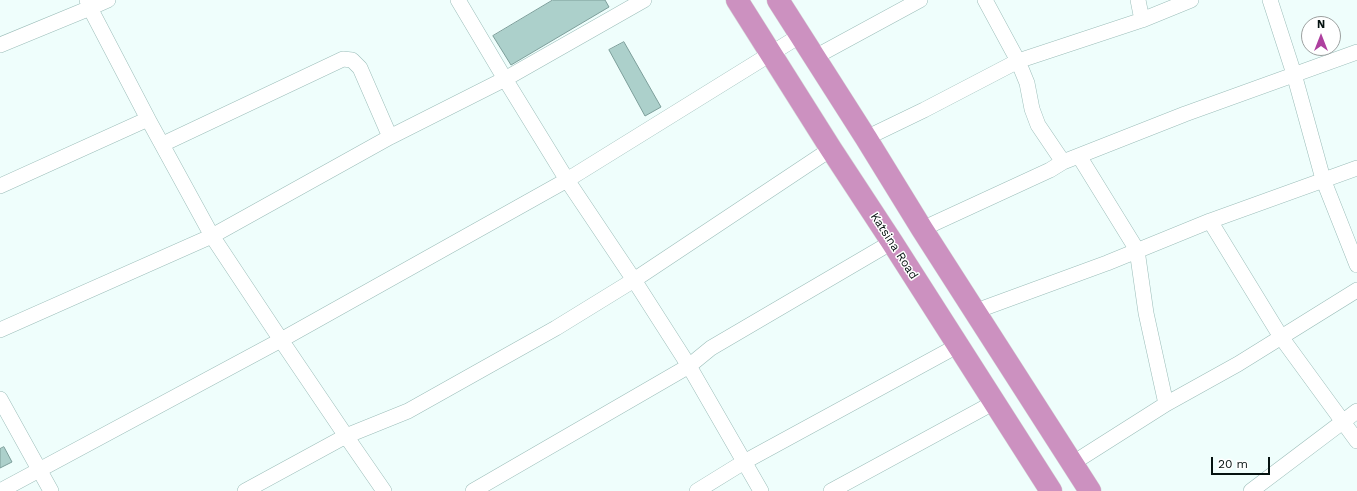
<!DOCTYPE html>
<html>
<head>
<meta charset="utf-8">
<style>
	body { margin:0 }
	#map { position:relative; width:1357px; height:491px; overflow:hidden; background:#effefc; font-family:"Work Sans",sans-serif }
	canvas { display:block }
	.north { position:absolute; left:1301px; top:16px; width:40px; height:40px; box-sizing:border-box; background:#fff; border:1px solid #9ba09f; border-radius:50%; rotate:0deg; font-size:11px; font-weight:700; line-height:16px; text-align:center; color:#051210 }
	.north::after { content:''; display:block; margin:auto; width:14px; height:18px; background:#ae409f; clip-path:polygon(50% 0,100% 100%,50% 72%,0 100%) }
	.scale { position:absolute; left:1211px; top:457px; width:59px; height:18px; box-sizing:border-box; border:2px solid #051210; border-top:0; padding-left:5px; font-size:12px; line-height:14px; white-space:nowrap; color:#051210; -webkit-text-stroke:3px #fff; paint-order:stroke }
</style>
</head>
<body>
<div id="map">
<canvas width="1357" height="491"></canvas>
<div class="north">N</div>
<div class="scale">20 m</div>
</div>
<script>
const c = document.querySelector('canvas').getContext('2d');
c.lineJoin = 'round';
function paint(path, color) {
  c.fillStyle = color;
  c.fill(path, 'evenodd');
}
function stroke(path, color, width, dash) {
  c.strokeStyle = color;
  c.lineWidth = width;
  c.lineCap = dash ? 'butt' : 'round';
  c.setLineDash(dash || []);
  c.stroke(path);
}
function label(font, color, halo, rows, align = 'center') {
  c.font = font + ' "Work Sans",sans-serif';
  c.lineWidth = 3;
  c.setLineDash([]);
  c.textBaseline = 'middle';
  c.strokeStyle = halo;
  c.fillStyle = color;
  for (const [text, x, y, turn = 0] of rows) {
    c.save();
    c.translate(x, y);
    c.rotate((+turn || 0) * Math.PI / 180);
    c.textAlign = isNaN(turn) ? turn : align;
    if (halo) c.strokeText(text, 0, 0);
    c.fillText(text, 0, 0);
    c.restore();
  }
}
const building = new Path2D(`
	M553,0H605L609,7L511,65L493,36Z
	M624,42L661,107L645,116L609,50Z
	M4,447L12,462L0,468V449Z`);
paint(building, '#acd0cb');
stroke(building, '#7c9e9a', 1);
const street = new Path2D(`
	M458,0L505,79L644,0
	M985,0L1018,61L1027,83L1032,109L1038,125L1063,162
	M1138,0L1142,20
	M1270,0L1294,74L1323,179L1357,265
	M0,45L90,8L87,0
	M815,57L920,0
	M866,138L924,110L1018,61L1142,20L1191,0
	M163,144L343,59L352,60L360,68L390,137
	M1079,156L1137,250L1146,313L1166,404
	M0,186L148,119L90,8L108,0
	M1210,221L1281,337L1357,441
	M922,229L1050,170L1063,162L1185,114L1357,52
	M976,311L1107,263L1210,221L1357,168
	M0,330L212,236L281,340L567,180L801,35
	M0,399L51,491
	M1073,463L1166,404L1238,364L1357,290
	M0,491L281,340L346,436L408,411L556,328L634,280L567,180L505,79L390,137L212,236L148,119
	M245,491L346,436L384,491
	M473,491L689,366L711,348L892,242
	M697,491L744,462L957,346
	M761,491L689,366L634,280L831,149
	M831,491L993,403
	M1251,491L1357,411`);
const highway = new Path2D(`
	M737,0L831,149L892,242L1051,491
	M778,0L866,138L922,229L1090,491`);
stroke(street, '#9bbdb9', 16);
stroke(highway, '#d7d9d9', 23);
stroke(street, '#fff', 15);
stroke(highway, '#cc91c0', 22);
label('12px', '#051210', '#fff', [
	["Katsina Road",894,246,57]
]);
</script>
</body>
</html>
